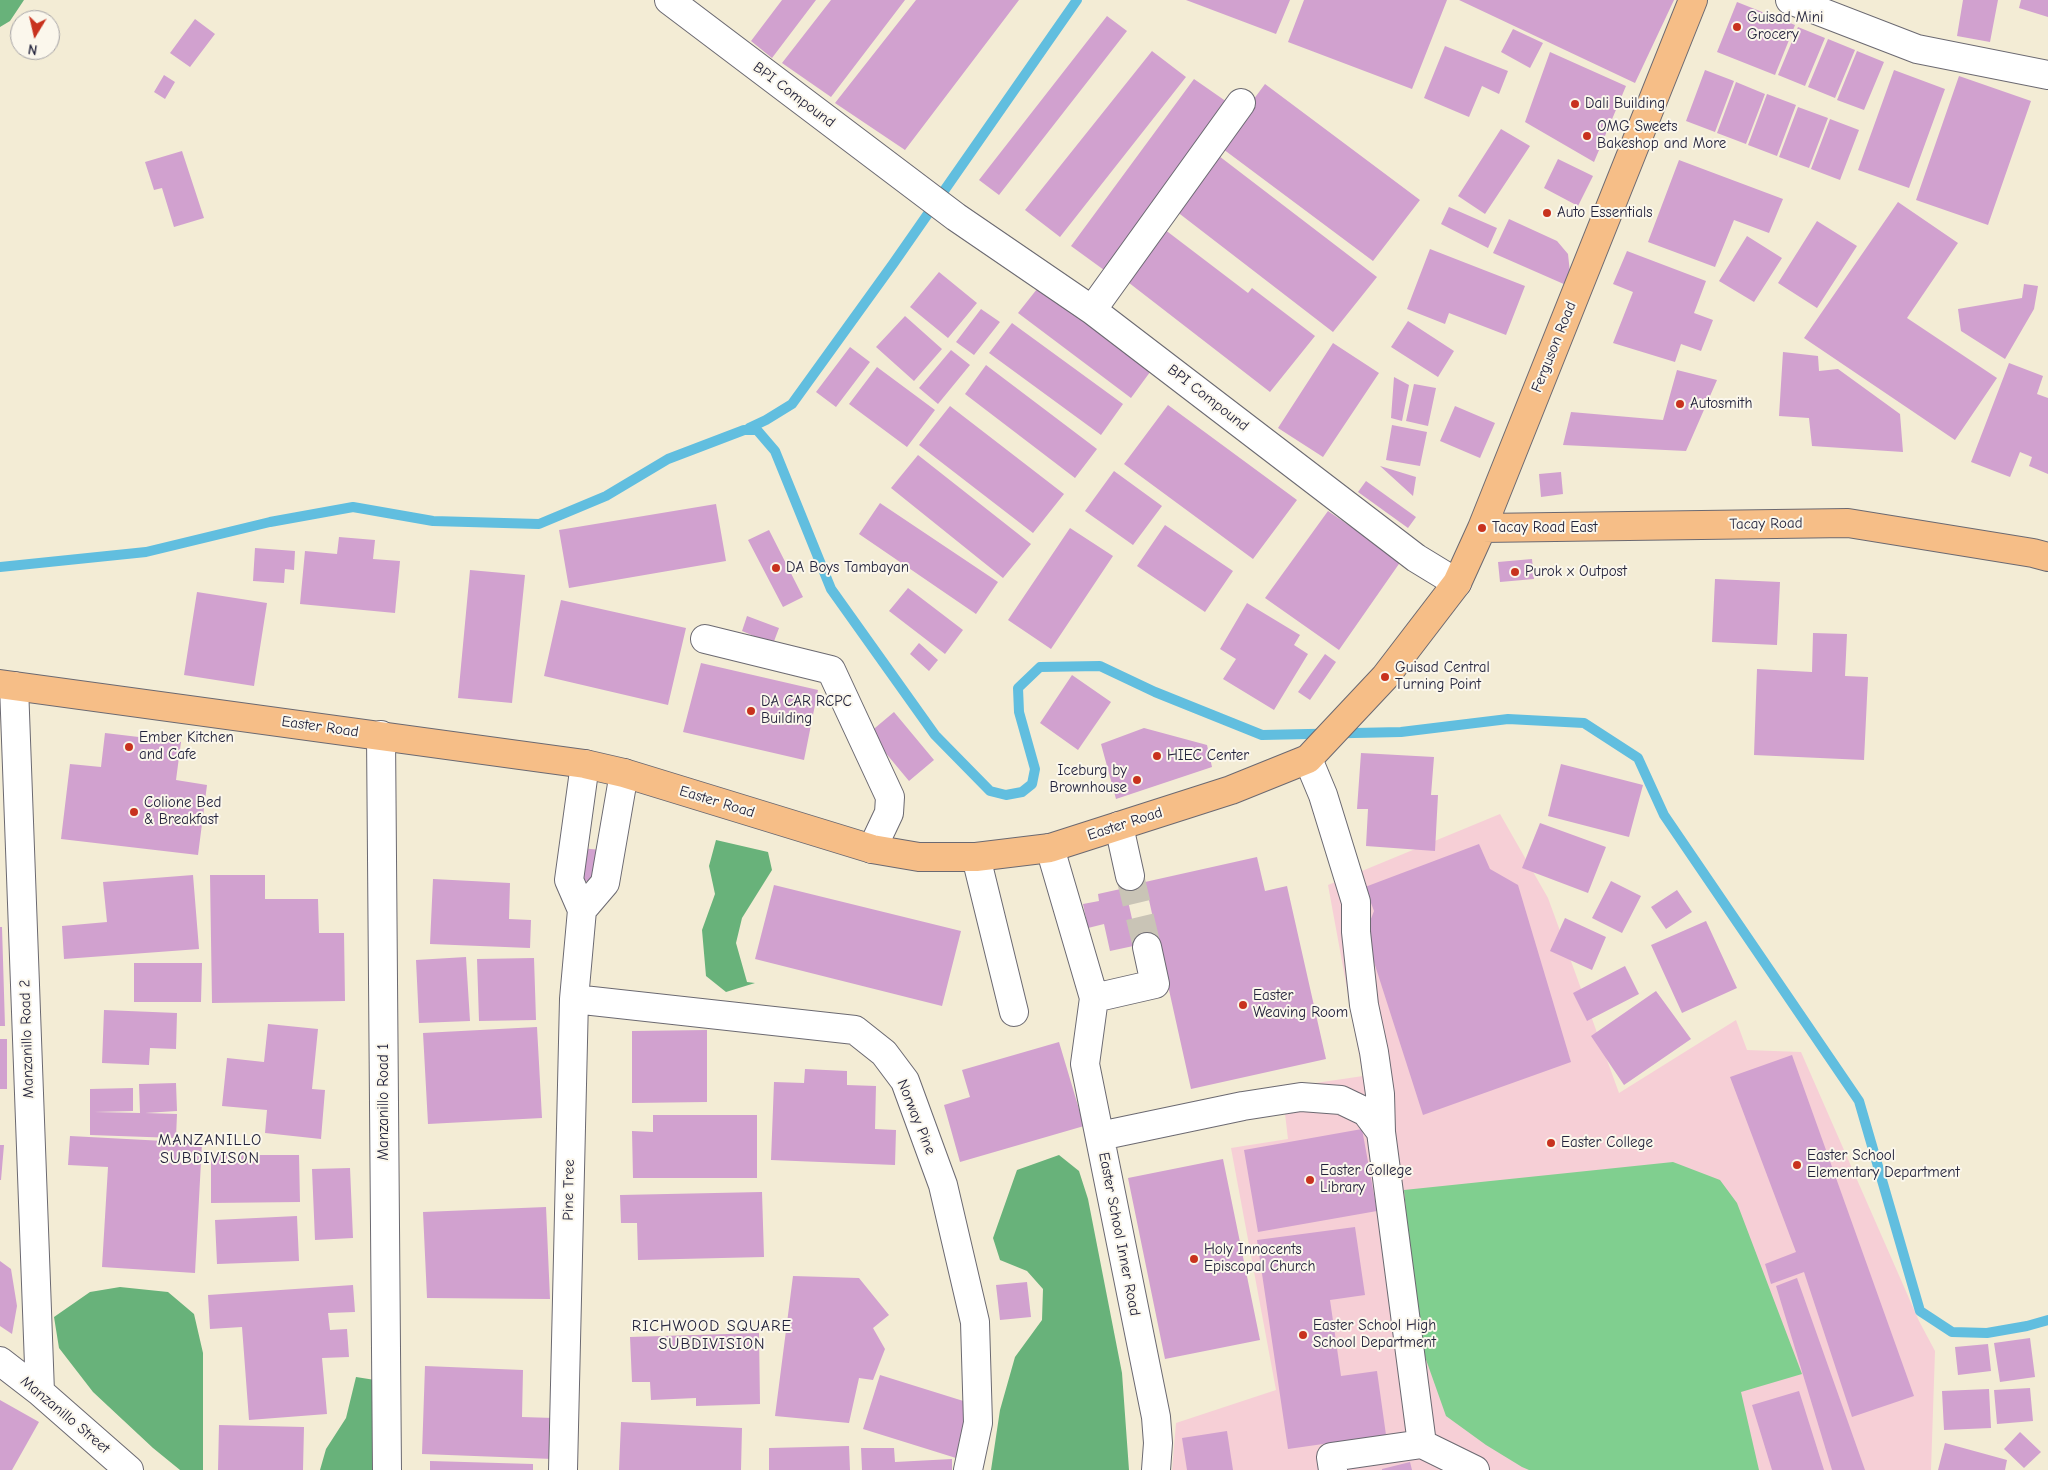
<!DOCTYPE html>
<html>
<head>
<meta charset="utf-8">
<style>
	body { margin:0 }
	#map { position:relative; width:2048px; height:1470px; overflow:hidden; background:#f3ecd5; font-family:"Comic Neue",sans-serif }
	canvas { display:block }
	.north { position:absolute; left:10px; top:10px; width:50px; height:50px; box-sizing:border-box; background:#fbf7ec; border:1px solid #a4a2a5; border-radius:50%; rotate:189deg; font-size:14px; font-weight:700; line-height:20px; text-align:center; color:#22223b }
	.north::after { content:''; display:block; margin:auto; width:18px; height:22px; background:#c8321e; clip-path:polygon(50% 0,100% 100%,50% 72%,0 100%) }
</style>
</head>
<body>
<div id="map">
<canvas width="2048" height="1470"></canvas>
<div class="north">N</div>
</div>
<script>
const c = document.querySelector('canvas').getContext('2d');
c.lineJoin = 'round';
function paint(path, color) {
  c.fillStyle = color;
  c.fill(path, 'evenodd');
}
function stroke(path, color, width, dash) {
  c.strokeStyle = color;
  c.lineWidth = width;
  c.lineCap = dash ? 'butt' : 'round';
  c.setLineDash(dash || []);
  c.stroke(path);
}
function label(font, color, halo, rows, align = 'center') {
  c.font = font + ' "Comic Neue",sans-serif';
  c.lineWidth = 4;
  c.setLineDash([]);
  c.textBaseline = 'middle';
  c.strokeStyle = halo;
  c.fillStyle = color;
  for (const [text, x, y, turn = 0] of rows) {
    c.save();
    c.translate(x, y);
    c.rotate((+turn || 0) * Math.PI / 180);
    c.textAlign = isNaN(turn) ? turn : align;
    if (halo) c.strokeText(text, 0, 0);
    c.fillText(text, 0, 0);
    c.restore();
  }
}
paint(new Path2D(`
	M1500,814L1548,898L1619,1093L1736,1020L1747,1050L1801,1052L1919,1321L1935,1351L1931,1470H1172L1176,1423L1276,1390L1231,1148L1288,1139L1282,1088L1363,1076L1328,885Z`), '#f6cfd6');
paint(new Path2D(`
	M1673,1162L1720,1180L1737,1203L1802,1374L1741,1392L1759,1470H1529L1522,1467L1486,1445L1446,1416L1418,1337L1404,1190Z`), '#80cf8f');
paint(new Path2D(`
	M0,0H24L10,21L0,27Z
	M716,840L768,852L772,870L742,918L736,943L747,982L755,983L726,992L706,976L702,930L715,894L709,866Z
	M1059,1155L1079,1171L1088,1199L1122,1373L1129,1470H991L1000,1410L1015,1357L1042,1320L1043,1289L1027,1271L1000,1260L993,1238L1017,1170Z
	M120,1287L168,1292L194,1314L203,1353V1470H180L153,1448L93,1392L59,1348L54,1317L90,1292Z
	M356,1377L375,1380V1470H320L326,1449L346,1418Z`), '#68b27a');
stroke(new Path2D(`
	M749,428L766,420L792,404L893,264L1077,0
	M0,567L146,552L270,522L353,507L433,521L539,524L606,496L668,459L744,430H757L775,451L831,589L935,735L990,791L1006,795L1022,792L1032,784L1035,769L1019,712L1018,688L1040,667L1100,666L1155,692L1262,735L1401,732L1508,719L1584,723L1638,758L1664,815L1859,1101L1920,1311L1952,1332L1987,1333L2027,1326L2048,1320`), '#61bedf', 10);
paint(new Path2D(`
	M782,0H816L772,58L751,41Z
	M831,0H905L831,97L782,63Z
	M916,0H1019L905,150L835,103Z
	M1186,0H1290L1276,34Z
	M1304,0H1447L1412,89L1288,42Z
	M1459,0H1674L1635,83Z
	M1963,0H1998L1990,42L1957,36Z
	M2021,0H2048V17L2019,8Z
	M1737,2L1795,25L1775,75L1717,52Z
	M1107,16L1127,31L999,195L979,180Z
	M195,19L215,34L190,67L170,53Z
	M1798,27L1825,38L1805,86L1778,75Z
	M1513,29L1543,43L1530,68L1501,52Z
	M1828,39L1855,50L1835,98L1808,87Z
	M1445,46L1508,71L1499,94L1482,86L1469,117L1424,98Z
	M1152,51L1186,77L1060,237L1025,210Z
	M1857,51L1884,62L1864,110L1837,100Z
	M1550,52L1626,86L1594,162L1525,122Z
	M1705,70L1734,81L1715,132L1686,121Z
	M1894,70L1945,89L1909,188L1858,170Z
	M164,75L175,82L165,99L154,92Z
	M1959,76L2031,101L1988,225L1916,200Z
	M1194,79L1227,102L1104,270L1071,246Z
	M1736,82L1765,94L1746,144L1717,133Z
	M1265,84L1420,200L1373,261L1219,146Z
	M1767,94L1796,105L1777,156L1748,145Z
	M1798,107L1828,118L1809,168L1779,157Z
	M1830,119L1859,130L1840,180L1811,169Z
	M1501,129L1530,146L1485,214L1458,196Z
	M182,151L204,218L174,227L162,188L154,190L145,162Z
	M1219,156L1377,277L1333,332L1176,211Z
	M1558,159L1593,176L1578,206L1544,188Z
	M1679,160L1783,199L1769,233L1734,220L1715,267L1648,242Z
	M1898,202L1958,243L1907,318L1997,378L1955,440L1804,338Z
	M1449,207L1497,228L1488,248L1441,224Z
	M1509,219L1557,241L1568,254L1570,273L1566,285L1493,253Z
	M1817,221L1857,246L1817,308L1778,283Z
	M1164,229L1248,293L1252,288L1315,336L1270,392L1124,279Z
	M1747,236L1782,258L1754,302L1719,281Z
	M1430,249L1525,286L1506,335L1449,313L1445,324L1407,309Z
	M1627,251L1706,281L1694,313L1713,320L1701,351L1681,344L1675,362L1613,343L1633,292L1613,284Z
	M939,272L977,303L948,338L910,307Z
	M1041,284L1153,368L1131,398L1018,313Z
	M2024,284L2038,286L2034,309L2005,359L1961,331L1958,309L2022,298Z
	M981,309L1000,322L974,355L956,342Z
	M905,316L942,349L914,381L876,347Z
	M1408,321L1454,351L1438,377L1391,347Z
	M1012,323L1123,404L1101,435L989,353Z
	M1333,343L1379,373L1323,457L1278,428Z
	M850,347L870,362L836,407L816,392Z
	M951,350L970,365L938,404L919,388Z
	M1783,352L1818,356L1819,371L1838,369L1900,414L1903,452L1812,446L1809,418L1779,416Z
	M2009,363L2043,376L2037,394L2048,398V474L2029,466L2032,457L2020,452L2010,477L1971,462Z
	M986,365L1097,449L1075,478L965,394Z
	M877,367L935,410L907,447L849,404Z
	M1677,370L1717,380L1686,451L1563,445L1571,412L1663,420Z
	M1394,377L1409,385L1402,421L1391,418Z
	M1414,384L1436,388L1428,426L1406,421Z
	M1168,405L1297,500L1253,559L1124,464Z
	M950,406L1064,494L1033,533L919,445Z
	M1455,406L1495,423L1480,458L1440,441Z
	M1392,425L1427,432L1420,466L1386,460Z
	M918,455L1031,544L1003,578L891,488Z
	M1380,466L1416,477L1413,496Z
	M1114,471L1162,506L1133,545L1085,511Z
	M1561,472L1563,494L1541,497L1539,474Z
	M1366,481L1416,517L1408,528L1358,492Z
	M880,503L998,582L976,614L859,534Z
	M716,504L726,561L569,588L559,530Z
	M1328,511L1401,561L1339,650L1265,598Z
	M1165,525L1233,571L1205,612L1137,566Z
	M1070,528L1113,556L1051,649L1008,620Z
	M769,530L803,597L783,607L748,540Z
	M339,537L375,540L373,559L400,561L395,613L300,604L305,551L337,554Z
	M255,548L295,551L294,570L285,569L284,583L253,581Z
	M1532,559L1534,579L1500,582L1498,562Z
	M470,570L525,575L512,703L458,698Z
	M1715,579L1780,582L1777,645L1712,642Z
	M908,588L963,630L945,654L889,611Z
	M197,592L267,603L254,686L184,675Z
	M561,600L686,628L668,705L544,676Z
	M1247,603L1300,635L1294,645L1308,654L1274,710L1223,679L1236,659L1220,649Z
	M747,616L779,628L773,644L742,631Z
	M1813,633L1847,634L1845,676L1868,677L1864,760L1754,755L1757,669L1812,672Z
	M919,643L938,660L929,671L910,654Z
	M1325,654L1336,662L1310,700L1298,692Z
	M701,663L818,690L804,760L683,732Z
	M1072,675L1111,702L1078,750L1040,723Z
	M894,712L934,760L909,781L869,733Z
	M1144,728L1207,745L1212,767L1116,799L1101,744Z
	M105,733L181,742L176,780L207,785L198,855L61,839L70,764L101,767Z
	M1361,753L1434,757L1431,795H1438L1435,851L1366,846L1368,809H1357Z
	M1561,764L1643,785L1629,837L1548,816Z
	M1540,823L1606,847L1588,893L1522,868Z
	M1479,844L1490,869L1518,885L1571,1062L1423,1115L1365,934L1374,911L1365,887Z
	M580,848L602,850L598,882L577,880Z
	M1257,857L1265,891L1287,886L1326,1059L1191,1089L1145,882Z
	M193,875L199,949L64,959L62,926L107,922L103,882Z
	M210,875H265V899H318L319,933H344L345,1001L212,1003Z
	M433,879L510,883L509,919L531,920L530,948L430,944Z
	M1611,881L1641,896L1622,933L1592,918Z
	M774,885L961,931L942,1006L755,959Z
	M1125,888L1138,945L1110,951L1104,924L1088,928L1083,904L1099,901L1098,894Z
	M1677,890L1692,912L1666,929L1651,907Z
	M1565,918L1606,937L1592,970L1550,951Z
	M1706,921L1737,988L1682,1013L1651,945Z
	M0,927H2L5,1026H0Z
	M466,957L470,1021L419,1023L416,960Z
	M534,958L536,1020L479,1021L477,959Z
	M134,963H202L201,1002H134Z
	M1625,966L1639,994L1587,1021L1573,993Z
	M1656,991L1691,1039L1624,1085L1591,1036Z
	M104,1010L177,1013L176,1049L150,1048L149,1065L102,1063Z
	M268,1024L318,1029L312,1089L325,1090L321,1139L265,1133L267,1110L222,1106L227,1058L264,1062Z
	M537,1027L542,1118L428,1124L423,1033Z
	M707,1030V1102L632,1103V1031Z
	M0,1039H7V1089H0Z
	M1059,1042L1084,1126L960,1162L944,1105L970,1097L962,1070Z
	M1792,1055L1914,1396L1852,1417L1804,1272L1771,1284L1765,1264L1796,1252L1730,1077Z
	M805,1069L847,1071V1085L876,1086L875,1129L896,1130L895,1165L771,1160L774,1082L804,1083Z
	M176,1083L177,1111L145,1113L177,1114L176,1138L90,1135V1089L133,1088V1111L94,1112L140,1113L139,1084Z
	M653,1115H757V1178H633L632,1131L653,1132Z
	M1362,1129L1377,1211L1258,1232L1244,1150Z
	M70,1136L202,1143L195,1273L102,1267L108,1167L68,1165Z
	M0,1145H4L1,1180H0Z
	M211,1155H299L300,1202L211,1203Z
	M1223,1159L1260,1340L1165,1359L1128,1178Z
	M350,1168L353,1238L315,1240L312,1169Z
	M762,1192L764,1257L638,1260L637,1223H621L620,1195Z
	M546,1207L550,1299L427,1298L423,1212Z
	M297,1216L299,1261L217,1264L215,1220Z
	M1355,1227L1365,1295L1330,1300L1341,1376L1377,1371L1386,1435L1288,1449L1257,1240Z
	M0,1261L11,1269L17,1306L12,1334L0,1326Z
	M793,1276L859,1278L889,1315L873,1328L885,1349L873,1380L859,1378L849,1423L775,1416Z
	M1797,1278L1865,1470H1832L1776,1286Z
	M1027,1282L1031,1317L1000,1320L996,1285Z
	M353,1285L355,1312L328,1313L330,1330L347,1329L349,1357L322,1358L327,1414L249,1420L242,1327L210,1329L208,1295Z
	M759,1333L760,1404L696,1406V1398L651,1400L650,1382H632L630,1337Z
	M2030,1338L2035,1377L2000,1382L1994,1343Z
	M1988,1344L1991,1371L1958,1375L1955,1347Z
	M425,1366L523,1370L522,1417L554,1418L553,1459L422,1454Z
	M880,1375L973,1404L956,1458L863,1429Z
	M2030,1388L2033,1421L1997,1424L1994,1390Z
	M1989,1389L1991,1428L1944,1430L1942,1391Z
	M1799,1391L1824,1470H1772L1752,1405Z
	M0,1400L39,1422L12,1470H0Z
	M621,1422L742,1428L741,1470H619Z
	M219,1425L304,1427L303,1470H218Z
	M1227,1431L1233,1470H1187L1182,1438Z
	M2020,1432L2041,1452L2024,1468L2004,1449Z
	M1945,1443L2007,1460L2005,1470H1938Z
	M849,1446L850,1470H769V1448Z
	M861,1448H894L895,1462L952,1459V1470H862Z
	M430,1461L533,1464V1470H430Z
	M1410,1462L1412,1470H1382V1469Z`), '#d1a1cf');
stroke(new Path2D(`
	M1130,876L1147,947`), '#c9c4b6', 28, [28, 14]);
const minor = new Path2D(`
	M669,0L956,217L1092,310L1416,558L1457,583
	M1790,0L1917,49L2048,75
	M1092,310L1241,103
	M705,639L831,670L890,797L889,813L872,849
	M14,686L40,1392
	M381,735L387,1470
	M1308,759L1323,795L1356,902V932L1364,1005L1374,1052L1380,1094L1381,1132
	M1119,826L1130,876
	M1050,848L1094,998L1085,1064L1156,1417L1158,1443L1156,1470
	M976,857L1014,1012
	M582,910L605,883L624,773
	M1094,998L1155,984L1147,947
	M574,999L855,1030L884,1053L905,1081L943,1185L975,1322L978,1423L968,1470
	M1100,1136L1243,1106L1301,1097L1341,1100L1366,1112L1381,1132L1422,1444L1331,1457L1333,1470
	M0,1361L40,1392L129,1470
	M1422,1444L1475,1470
	M563,1470L574,999L582,910L569,880L585,764`);
const major = new Path2D(`
	M1482,528L1848,523L2033,553L2048,557
	M0,684L585,764L624,773L872,849L919,857H976L1050,848L1231,790L1308,759L1385,677L1457,583L1482,528L1693,0`);
stroke(minor, '#6b6971', 30);
stroke(major, '#6b6971', 30);
stroke(minor, '#fff', 28);
stroke(major, '#f6be87', 28);
for (const [x, y, r, color] of [
	[1737,27,5,"#c8321e"],
	[1575,104,5,"#c8321e"],
	[1587,136,5,"#c8321e"],
	[1547,213,5,"#c8321e"],
	[1680,404,5,"#c8321e"],
	[1482,528,5,"#c8321e"],
	[776,568,5,"#c8321e"],
	[1515,572,5,"#c8321e"],
	[1385,677,5,"#c8321e"],
	[751,711,5,"#c8321e"],
	[129,747,5,"#c8321e"],
	[1157,756,5,"#c8321e"],
	[1137,780,5,"#c8321e"],
	[134,812,5,"#c8321e"],
	[1243,1005,5,"#c8321e"],
	[1551,1143,5,"#c8321e"],
	[1797,1165,5,"#c8321e"],
	[1310,1180,5,"#c8321e"],
	[1194,1259,5,"#c8321e"],
	[1303,1335,5,"#c8321e"]
]) {
  const dot = new Path2D();
  dot.arc(x, y, r, 0, 2 * Math.PI);
  c.fillStyle = color;
  c.fill(dot);
  stroke(dot, '#fbf7ec', 2);
}
label('15px', '#22223b', '#fbf7ec', [
	["Guisad Mini",1747,18],
	["Grocery",1747,35],
	["Dali Building",1585,104],
	["OMG Sweets",1597,127],
	["Bakeshop and More",1597,144],
	["Auto Essentials",1557,213],
	["Autosmith",1690,404],
	["Tacay Road East",1492,528],
	["DA Boys Tambayan",786,568],
	["Purok x Outpost",1525,572],
	["Guisad Central",1395,668],
	["Turning Point",1395,685],
	["DA CAR RCPC",761,702],
	["Building",761,719],
	["Ember Kitchen",139,738],
	["and Cafe",139,755],
	["HIEC Center",1167,756],
	["Iceburg by",1127,771,"right"],
	["Brownhouse",1127,788,"right"],
	["Colione Bed",144,803],
	["& Breakfast",144,820],
	["Easter",1253,996],
	["Weaving Room",1253,1013],
	["Easter College",1561,1143],
	["Easter School",1807,1156],
	["Elementary Department",1807,1173],
	["Easter College",1320,1171],
	["Library",1320,1188],
	["Holy Innocents",1204,1250],
	["Episcopal Church",1204,1267],
	["Easter School High",1313,1326],
	["School Department",1313,1343]
], 'left');
label('15px', '#22223b', '#fbf7ec', [
	["BPI Compound",794,95,37],
	["Ferguson Road",1554,347,-68],
	["BPI Compound",1208,398,38],
	["Tacay Road",1766,524,-1],
	["Easter Road",320,727,8],
	["Easter Road",717,802,17],
	["Easter Road",1125,824,-18],
	["Manzanillo Road 2",27,1039,-92],
	["Manzanillo Road 1",384,1102,-90],
	["Norway Pine",916,1117,68],
	["Pine Tree",569,1190,-89],
	["Easter School Inner Road",1119,1234,79],
	["Manzanillo Street",65,1415,40]
]);
c.letterSpacing = '1px';
label('16px', '#22223b', '#fbf7ec', [
	["MANZANILLO",210,1140],
	["SUBDIVISON",210,1158],
	["RICHWOOD SQUARE",712,1326],
	["SUBDIVISION",712,1344]
]);
c.letterSpacing = '0px';
</script>
</body>
</html>
